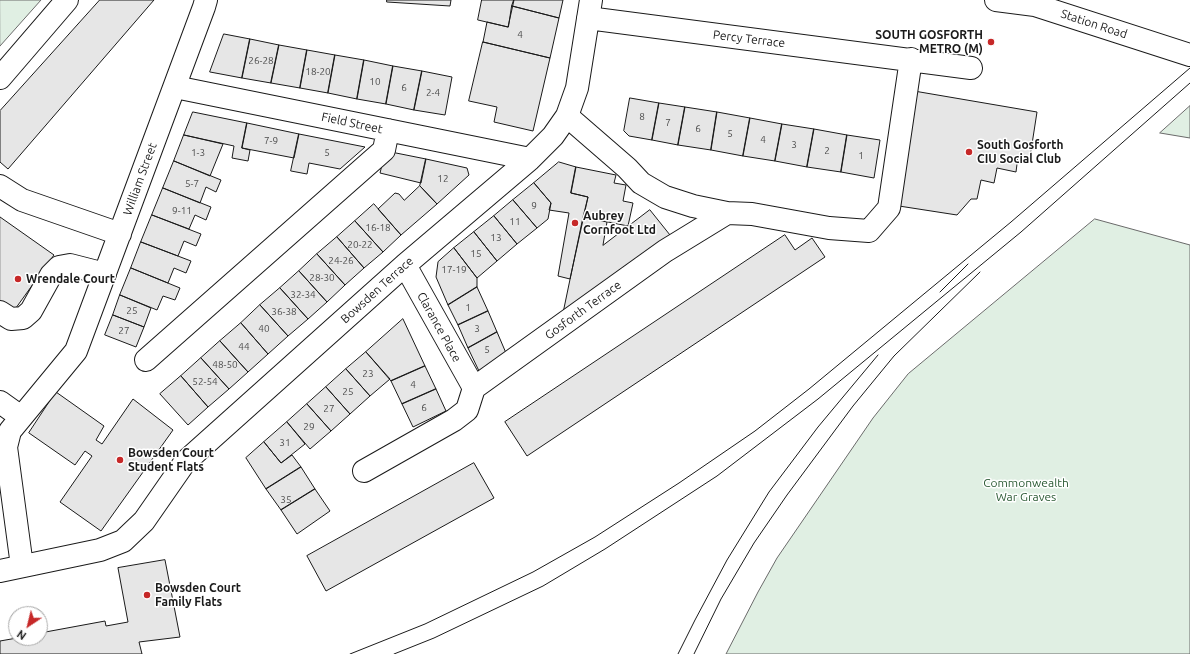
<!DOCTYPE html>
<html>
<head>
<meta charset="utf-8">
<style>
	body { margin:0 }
	#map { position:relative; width:1190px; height:654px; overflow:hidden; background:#fff; font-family:Ubuntu,sans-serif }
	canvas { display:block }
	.north { position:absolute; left:8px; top:606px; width:40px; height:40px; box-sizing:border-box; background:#fff; border:1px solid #a3a3a3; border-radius:50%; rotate:215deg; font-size:11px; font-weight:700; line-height:16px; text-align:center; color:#1a1a1a }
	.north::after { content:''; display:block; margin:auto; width:14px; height:18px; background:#c62828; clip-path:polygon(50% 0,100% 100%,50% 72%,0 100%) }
</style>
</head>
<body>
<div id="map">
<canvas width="1190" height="654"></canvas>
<div class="north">N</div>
</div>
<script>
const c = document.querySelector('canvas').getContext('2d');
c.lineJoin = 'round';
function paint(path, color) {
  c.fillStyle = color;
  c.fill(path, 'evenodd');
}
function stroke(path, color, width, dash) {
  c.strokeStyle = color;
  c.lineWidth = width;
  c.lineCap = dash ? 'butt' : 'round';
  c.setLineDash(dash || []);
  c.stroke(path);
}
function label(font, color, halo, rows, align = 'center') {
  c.font = font + ' Ubuntu,sans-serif';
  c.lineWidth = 3;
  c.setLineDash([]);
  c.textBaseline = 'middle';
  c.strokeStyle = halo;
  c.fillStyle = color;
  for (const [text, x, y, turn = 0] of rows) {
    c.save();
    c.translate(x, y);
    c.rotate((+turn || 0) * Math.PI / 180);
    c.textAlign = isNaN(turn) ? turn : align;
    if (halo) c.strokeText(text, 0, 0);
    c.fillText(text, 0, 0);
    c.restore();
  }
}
const green = new Path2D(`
	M0,0H41L0,46Z
	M1190,106V138L1160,133Z
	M1095,219L1190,245V654H726L758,592L777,558L873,418L908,374Z`);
paint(green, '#e0efe3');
stroke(green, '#6a6a6a', 1);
const building = new Path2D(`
	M100,0H154L8,169L0,162V111Z
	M387,0H451L450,6L387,2Z
	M482,0H514L508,27L478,20Z
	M514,0H563L559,18L512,6Z
	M512,6L559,18L550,58L483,42L487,22L508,27Z
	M224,34L250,39L242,78L210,72Z
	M250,39L279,45L271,83L242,78Z
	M483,42L550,58L533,131L494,122L497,107L469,101Z
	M279,45L307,50L300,88L271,83Z
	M307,50L335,55L328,93L300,88Z
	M335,55L364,60L357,99L328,93Z
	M364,60L393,66L386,104L357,99Z
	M393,66L422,71L414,110L386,104Z
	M422,71L452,77L445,115L414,110Z
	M914,91L1037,112L1030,157L1018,156L1016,172L997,168L994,183L981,180L977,199H971L957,215L899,206Z
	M630,98L659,103L652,140L629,136L624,131Z
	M659,103L685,107L678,145L652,140Z
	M685,107L717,112L711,150L678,145Z
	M193,112L247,123L242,148L250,150L248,161L232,158L234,146L184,135Z
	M717,112L750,118L743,156L711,150Z
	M750,118L782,124L775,161L743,156Z
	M247,123L299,134L294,158L242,148Z
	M782,124L814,129L807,167L775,161Z
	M814,129L847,135L841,172L807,167Z
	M299,134L365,147L340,169L309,163L307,174L291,171Z
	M184,135L223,144L210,176L174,161Z
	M847,135L880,140L874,178L841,172Z
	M396,153L426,159L421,183L380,173L382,165Z
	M426,159L467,168L469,175L437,204L420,186Z
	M174,161L221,180L216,192L206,187L200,203L163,188Z
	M559,162L576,167L571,193L588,197L570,279L558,276L569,213L549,210L551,203L534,183Z
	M576,167L616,175L614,183L626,185L623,201L633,203L628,226L583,217L588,197L571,193Z
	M534,183L551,203L548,219L537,228L513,200Z
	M420,186L437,204L401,235L378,209L395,193L399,194L404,200Z
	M163,188L211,207L206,220L195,215L189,229L152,215Z
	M513,200L537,228L517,244L494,216Z
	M374,204L401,235L383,252L355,221Z
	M650,210L670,235L563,313L583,217L607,222L603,245Z
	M152,215L201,234L196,246L184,241L178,256L141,242Z
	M494,216L517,244L497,261L474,232Z
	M0,217L54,255L13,312L0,303Z
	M355,221L383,252L364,268L337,237Z
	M474,232L497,261L477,278L454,248Z
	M785,235L795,250L812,238L825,257L527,456L505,422Z
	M337,237L364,268L345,285L317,254Z
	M141,242L191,261L186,273L174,268L168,283L131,268Z
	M454,248L477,278V287L448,305L436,277L438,262Z
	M317,254L345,285L327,302L299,271Z
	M131,268L180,288L175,300L163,296L157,310L120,295Z
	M299,271L327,302L308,319L280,288Z
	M477,287L488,311L458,325L448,305Z
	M280,288L308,319L288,336L260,305Z
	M120,295L151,308L144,327L113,315Z
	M260,305L288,336L268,354L241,323Z
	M488,311L497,332L468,348L458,325Z
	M113,315L144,327L136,347L105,335Z
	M403,319L425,366L391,381L366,352Z
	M241,323L268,354L248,372L220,341Z
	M497,332L506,353L479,371L468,348Z
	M220,341L248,372L229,389L201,358Z
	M366,352L390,379L370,396L346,369Z
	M201,358L229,389L208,407L181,376Z
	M425,366L436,389L402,404L391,381Z
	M346,369L370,396L350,414L326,387Z
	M181,376L208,407L188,425L160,394Z
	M326,387L350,414L331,431L307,404Z
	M436,389L446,411L413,427L402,404Z
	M56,392L104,426L96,440L102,444L133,399L173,430L101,531L60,502L92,456L85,451L75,465L29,433Z
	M307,404L331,431L310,449L287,422Z
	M287,422L305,444L281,463L264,442Z
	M264,442L281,463L292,455L301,467L266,489L246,458Z
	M474,463L494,498L326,591L307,556Z
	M301,467L315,489L281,510L266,489Z
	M315,489L330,511L297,534L281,510Z
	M165,560L180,637L139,642L142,654H0V641L17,638H40V633L105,621L106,626L128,622L118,568Z`);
paint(building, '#e6e6e6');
stroke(building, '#1a1a1a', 1);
const minor = new Path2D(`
	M588,18L971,68
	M0,78L67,0
	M175,87L530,159
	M567,116L627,168L641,183L665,197L693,206L727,213
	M0,186L22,200L120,234
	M405,265L474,388
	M0,312L11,319L23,318L31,311L51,275L59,267L70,265L105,274
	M146,360L384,150L388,130
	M0,402L21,417
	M364,471L454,420L467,410L474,388L665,251L727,213L752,214L829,228L869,231L889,208L911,59
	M22,566L6,447L10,431L76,351L204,7L206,0
	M0,571L100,550L123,541L144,521L185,462L405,265L530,159L553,136L567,116L577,88L591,0`);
const major = new Path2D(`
	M996,0L1035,5L1190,55`);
stroke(minor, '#1a1a1a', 24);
stroke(major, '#1a1a1a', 24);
stroke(minor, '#fff', 22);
stroke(major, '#fff', 22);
stroke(new Path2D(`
	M940,292L968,264
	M350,654L425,624L533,572L595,537L679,483L755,431L809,389L1011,222L1190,68
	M394,654L434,638L543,586L605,549L717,476L818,399L1021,232L1190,83
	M678,654L695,620L727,560L769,492L818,427L878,355
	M694,654L721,599L754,543L787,495L853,406L894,356L980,272`), '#1a1a1a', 1);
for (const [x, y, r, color] of [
	[991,42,4,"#c62828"],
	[969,152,4,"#c62828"],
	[575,223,4,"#c62828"],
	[18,279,4,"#c62828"],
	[120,460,4,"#c62828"],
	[147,595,4,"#c62828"]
]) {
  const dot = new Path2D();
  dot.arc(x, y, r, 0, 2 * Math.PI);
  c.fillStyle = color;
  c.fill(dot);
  stroke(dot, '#fff', 1.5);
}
label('10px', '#4d4d4d', null, [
	["4",520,35],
	["26-28",261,61],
	["18-20",318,72],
	["10",375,82],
	["6",404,88],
	["2-4",433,93],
	["8",642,117],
	["7",668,123],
	["6",698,129],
	["5",730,134],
	["4",763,140],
	["7-9",271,141],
	["3",794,145],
	["2",827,151],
	["1-3",198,153],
	["5",327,153],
	["1",861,156],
	["12",443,179],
	["5-7",192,184],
	["9",534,206],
	["9-11",182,211],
	["11",515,222],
	["16-18",378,228],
	["13",496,238],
	["20-22",360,245],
	["15",476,254],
	["24-26",341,261],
	["17-19",454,270],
	["28-30",322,278],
	["32-34",303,295],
	["1",468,308],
	["25",132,311],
	["36-38",284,312],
	["40",264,329],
	["3",477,329],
	["27",124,331],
	["44",244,347],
	["5",487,350],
	["48-50",225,365],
	["23",368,374],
	["52-54",205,382],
	["4",413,385],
	["25",348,392],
	["6",424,408],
	["27",329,409],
	["29",309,427],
	["31",285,443],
	["35",286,500]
]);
label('12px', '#1a1a1a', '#fff', [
	["Station Road",1094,24,18],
	["Percy Terrace",749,39,7],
	["Field Street",352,123,12],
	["William Street",140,179,-70],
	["Bowsden Terrace",377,290,-42],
	["Gosforth Terrace",583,310,-36],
	["Clarance Place",439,327,61]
]);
label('bold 12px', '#1a1a1a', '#fff', [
	["SOUTH GOSFORTH",983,35,"right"],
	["METRO (M)",983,49,"right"],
	["South Gosforth",977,145],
	["CIU Social Club",977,159],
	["Aubrey",583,216],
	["Cornfoot Ltd",583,230],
	["Wrendale Court",26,279],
	["Bowsden Court",128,453],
	["Student Flats",128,467],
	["Bowsden Court",155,588],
	["Family Flats",155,602]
], 'left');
label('12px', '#2b5a34', '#fff', [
	["Commonwealth",1026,483],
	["War Graves",1026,497]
]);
</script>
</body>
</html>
